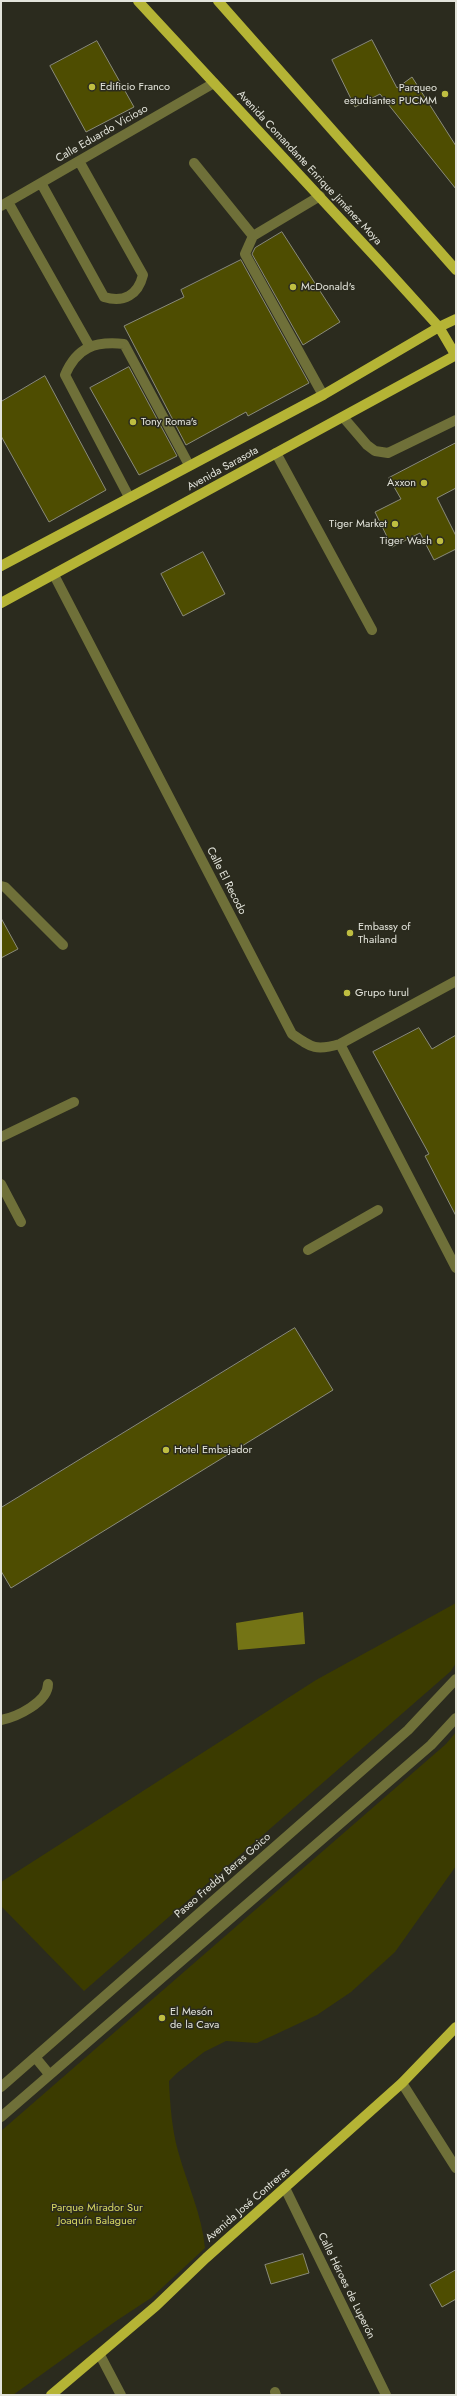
<!DOCTYPE html>
<html>
<head>
<meta charset="utf-8">
<style>
	body { margin:0 }
	#map { position:relative; width:457px; height:2396px; overflow:hidden; background:#2b2b1e; font-family:Jost,sans-serif }
	canvas { display:block }
	.frame { position:absolute; inset:0; border:2px solid #e3e4db; pointer-events:none }
</style>
</head>
<body>
<div id="map">
<canvas width="457" height="2396"></canvas>
<div class="frame"></div>
</div>
<script>
const c = document.querySelector('canvas').getContext('2d');
c.lineJoin = 'round';
function paint(path, color) {
  c.fillStyle = color;
  c.fill(path, 'evenodd');
}
function stroke(path, color, width, dash) {
  c.strokeStyle = color;
  c.lineWidth = width;
  c.lineCap = dash ? 'butt' : 'round';
  c.setLineDash(dash || []);
  c.stroke(path);
}
function label(font, color, halo, rows, align = 'center') {
  c.font = font + ' Jost,sans-serif';
  c.lineWidth = 3;
  c.setLineDash([]);
  c.textBaseline = 'middle';
  c.strokeStyle = halo;
  c.fillStyle = color;
  for (const [text, x, y, turn = 0] of rows) {
    c.save();
    c.translate(x, y);
    c.rotate((+turn || 0) * Math.PI / 180);
    c.textAlign = isNaN(turn) ? turn : align;
    if (halo) c.strokeText(text, 0, 0);
    c.fillText(text, 0, 0);
    c.restore();
  }
}
paint(new Path2D(`
	M456,1603V1663L451,1671L84,1991L1,1906V1882L316,1680Z
	M456,1732V1866L395,1952L351,1992L317,2015L257,2043L226,2041L204,2052L177,2073L169,2081C170,2105 172,2129 178,2151C187,2184 202,2214 205,2248L151,2298L116,2321L13,2395H1V2131L446,1744Z`), '#3b3b00');
paint(new Path2D(`
	M303,1612L305,1644L238,1650L236,1623Z`), '#747415');
const building = new Path2D(`
	M372,40L397,88L412,77L456,146V189L380,94L355,107L332,60Z
	M97,41L134,107L86,132L50,66Z
	M282,232L340,322L303,345L252,254L255,248Z
	M241,260L309,383L248,416L246,412L186,445L124,326L184,297L181,290Z
	M129,367L177,456L139,475L90,388Z
	M45,376L106,490L49,522L1,436V402Z
	M456,443V488L437,498L456,536V549L434,560L420,533L392,547L375,512L401,499L389,478Z
	M203,552L225,594L183,616L161,574Z
	M1,918L18,949L1,958Z
	M419,1028L432,1049L456,1035V1216L425,1156L429,1154L373,1052Z
	M295,1328L333,1390L11,1588L1,1571V1508Z
	M303,2254L309,2273L271,2284L265,2265Z
	M456,2270V2299L442,2307L430,2285Z`);
paint(building, '#4e4d01');
stroke(building, '#8a8b7b', 1);
stroke(new Path2D(`
	M194,163L253,236
	M41,183L104,297C124,303 138,295 143,275L79,161
	M320,196L253,236L245,254L323,395
	M8,202L90,347
	M1,206L214,83
	M343,417L367,445L375,451L388,453L456,420
	M276,453L372,630
	M129,497L65,375C77,347 95,341 124,344L189,465
	M54,575L292,1034C312,1048 316,1051 340,1044L456,981
	M1,886L5,887L63,945
	M340,1044L456,1268
	M1,1137L74,1102
	M1,1184L21,1222
	M308,1250L378,1210
	M1,1720C17,1717 48,1702 48,1684
	M35,2057L49,2074
	M402,2083L456,2168
	M1,2087L408,1730L456,1679
	M1,2117L431,1745L456,1718
	M285,2188L386,2395
	M100,2355L121,2395
	M275,2392L276,2395`), '#6f7039', 10);
stroke(new Path2D(`
	M138,1L380,262L439,327L456,356
	M218,1L456,270
	M1,566L323,395L439,327L456,319
	M1,603L456,355
	M51,2395L156,2306L206,2258L402,2083L456,2027`), '#b5b435', 10);
for (const [x, y, r, color] of [
	[92,87,4,"#bfbe41"],
	[445,94,4,"#bfbe41"],
	[293,287,4,"#bfbe41"],
	[133,422,4,"#bfbe41"],
	[424,483,4,"#bfbe41"],
	[395,524,4,"#bfbe41"],
	[440,541,4,"#bfbe41"],
	[350,933,4,"#bfbe41"],
	[347,993,4,"#bfbe41"],
	[166,1450,4,"#bfbe41"],
	[162,2018,4,"#bfbe41"]
]) {
  const dot = new Path2D();
  dot.arc(x, y, r, 0, 2 * Math.PI);
  c.fillStyle = color;
  c.fill(dot);
  stroke(dot, '#2b2b1e', 1.5);
}
label('11px', '#e3e4db', '#2b2b1e', [
	["Edificio Franco",100,87],
	["Parqueo",437,88,"right"],
	["estudiantes PUCMM",437,101,"right"],
	["McDonald's",301,287],
	["Tony Roma's",141,422],
	["Axxon",416,483,"right"],
	["Tiger Market",387,524,"right"],
	["Tiger Wash",432,541,"right"],
	["Embassy of",358,927],
	["Thailand",358,940],
	["Grupo turul",355,993],
	["Hotel Embajador",174,1450],
	["El Mesón",170,2012],
	["de la Cava",170,2025]
], 'left');
label('11px', '#e3e4db', '#2b2b1e', [
	["Calle Eduardo Vicioso",102,134,-30],
	["Avenida Comandante Enrique Jiménez Moya",309,168,47],
	["Avenida Sarasota",223,469,-29],
	["Calle El Recodo",226,881,63],
	["Paseo Freddy Beras Goico",223,1876,-41],
	["Avenida José Contreras",248,2205,-41],
	["Calle Héroes de Luperón",346,2286,64]
]);
label('11px', '#d7d762', '#2b2b1e', [
	["Parque Mirador Sur",97,2208],
	["Joaquín Balaguer",97,2221]
]);
</script>
</body>
</html>
